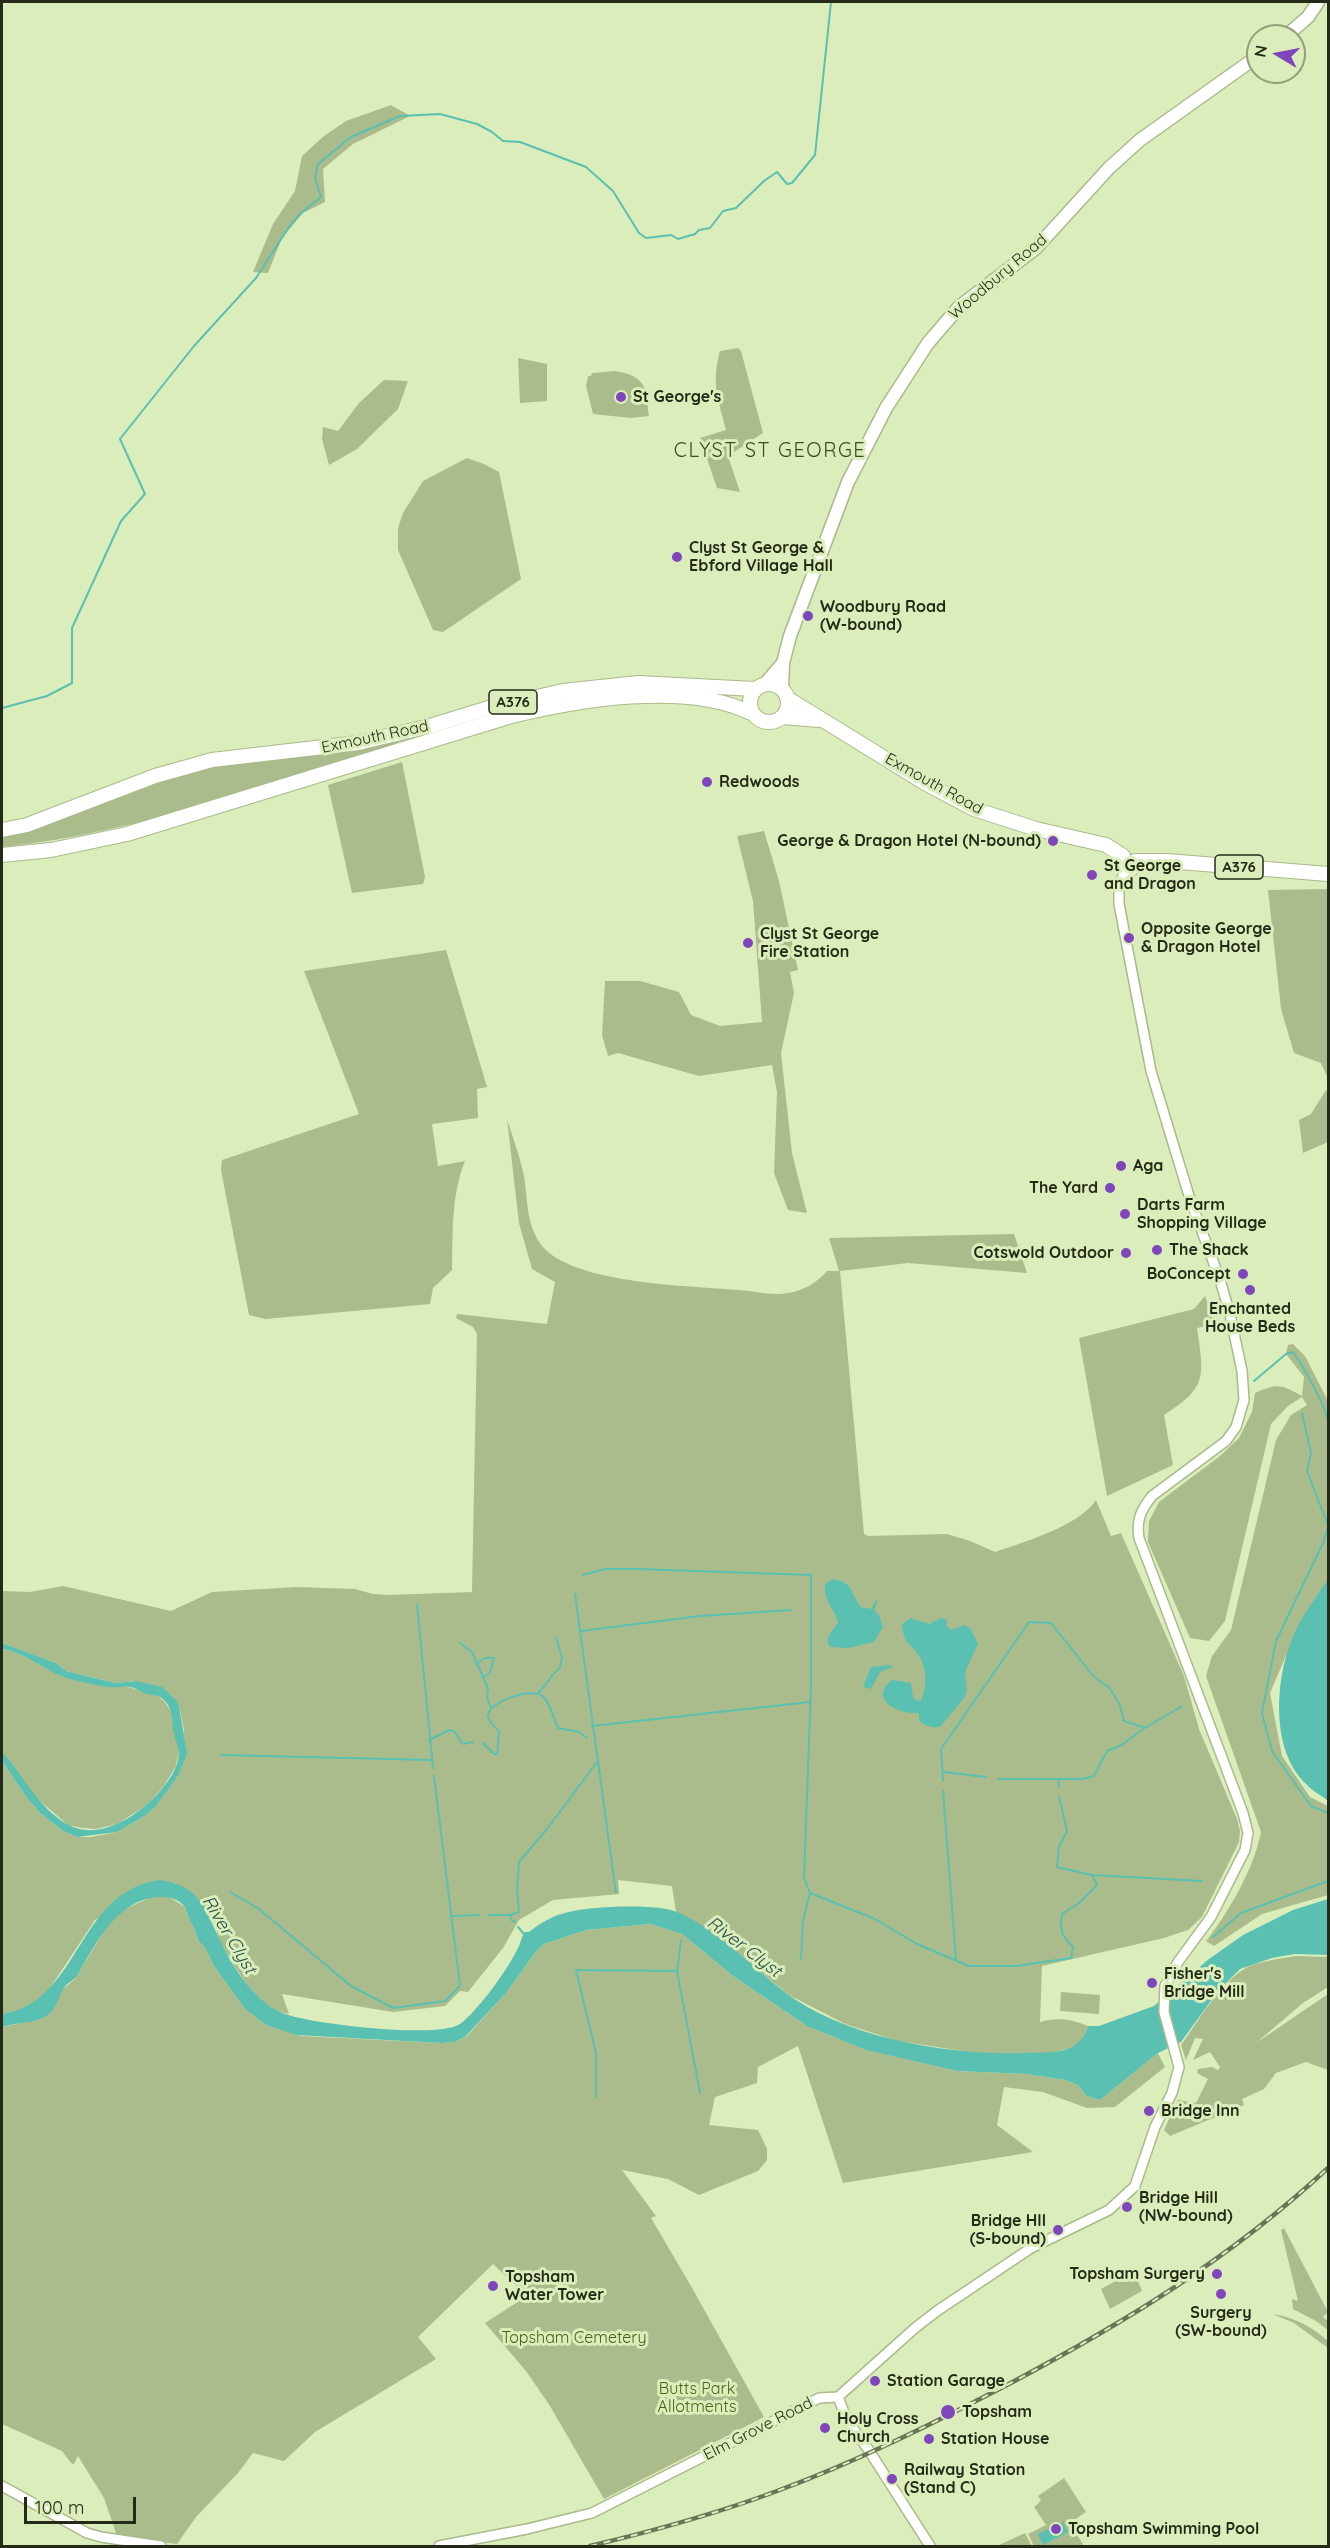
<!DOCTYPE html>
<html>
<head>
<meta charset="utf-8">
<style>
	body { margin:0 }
	#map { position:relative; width:1330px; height:2548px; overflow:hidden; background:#dbedbb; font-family:Quicksand,sans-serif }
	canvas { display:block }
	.frame { position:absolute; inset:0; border:3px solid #242a17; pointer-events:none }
	.north { position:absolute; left:1246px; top:24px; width:60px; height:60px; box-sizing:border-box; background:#dbedbb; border:2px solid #929f79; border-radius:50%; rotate:280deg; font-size:16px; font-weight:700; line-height:24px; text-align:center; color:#242a17 }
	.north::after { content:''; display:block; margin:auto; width:21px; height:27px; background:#7f45bb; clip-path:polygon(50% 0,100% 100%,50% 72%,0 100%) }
	.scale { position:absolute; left:24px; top:2497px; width:112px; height:27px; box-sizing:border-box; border:3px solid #242a17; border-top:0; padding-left:8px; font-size:18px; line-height:21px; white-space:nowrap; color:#242a17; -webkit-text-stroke:4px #dbedbb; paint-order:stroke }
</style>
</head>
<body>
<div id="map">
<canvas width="1330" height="2548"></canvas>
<div class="frame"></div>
<div class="north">N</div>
<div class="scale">100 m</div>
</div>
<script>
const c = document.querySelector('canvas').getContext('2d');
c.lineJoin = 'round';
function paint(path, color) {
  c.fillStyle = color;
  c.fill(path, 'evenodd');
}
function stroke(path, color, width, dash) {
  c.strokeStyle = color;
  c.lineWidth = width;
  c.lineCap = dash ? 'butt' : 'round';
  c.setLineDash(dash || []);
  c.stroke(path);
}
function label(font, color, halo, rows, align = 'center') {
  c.font = font + ' Quicksand,sans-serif';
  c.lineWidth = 6;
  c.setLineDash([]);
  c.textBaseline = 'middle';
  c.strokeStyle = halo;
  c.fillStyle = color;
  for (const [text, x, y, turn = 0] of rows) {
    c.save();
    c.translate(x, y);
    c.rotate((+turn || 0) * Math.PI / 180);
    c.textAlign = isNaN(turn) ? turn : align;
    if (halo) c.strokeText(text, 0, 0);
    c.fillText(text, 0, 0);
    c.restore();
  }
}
paint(new Path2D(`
	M391,105L410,116L353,144L323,169L325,202L303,213L282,238L268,273L253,272L273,224L295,191L302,156L324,136L346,121Z
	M738,348L741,351L763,433L728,456L740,492L717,488L700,438L726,430C718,398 711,384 720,351Z
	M518,358L547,364V401L520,403Z
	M616,371C648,377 645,388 649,416L631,418L593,414L586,386L588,376H591L592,373Z
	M384,380L408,381L398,409L357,449L329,465L322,439L323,427L338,431L359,403Z
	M467,458L484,464L499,472L521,579L443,632L433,630L398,550V528L403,513L423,481Z
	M397,738L399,743C268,784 138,833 2,847V833L184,770Z
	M402,762L425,877L423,884L352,893L328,785Z
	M764,831L779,881L798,970L790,972L794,993L781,1053L792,1153L807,1213L788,1210L774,1173L777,1092L772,1065L699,1076L618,1053L608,1056L602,1035L605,981H640L679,992L691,1015L720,1026L762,1022L753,901L737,836Z
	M1328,889V1079L1321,1063L1294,1053L1281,1009L1268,890Z
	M446,950L487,1087L477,1089L478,1118L432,1124L438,1166L465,1161C451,1196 453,1233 452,1270L433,1288L430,1304L265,1319L249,1315L221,1170L222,1160L359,1114L304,971Z
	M1326,1090L1328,1094V1142L1303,1153L1299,1120L1311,1114Z
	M507,1119C513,1138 520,1157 524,1176C528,1202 526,1229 545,1249C579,1284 691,1286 739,1290C756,1291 771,1296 788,1293C803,1291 818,1282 827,1271H839L829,1238L1014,1234L1027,1273L908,1263L840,1271L864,1534L868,1536L947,1534L970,1541L995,1552C1024,1542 1079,1526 1096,1500L1111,1536L1121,1533L1184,1676L1199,1729L1237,1819L1240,1831L1239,1842L1202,1917L1188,1930L1164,1938L1042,1966L1040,2022C1058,2017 1071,2019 1088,2026L1082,2041L1069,2048L1052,2053L988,2055L898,2041L845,2024L789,1995L710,1931L676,1912L672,1886L618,1880L619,1894L553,1900L519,1920L503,1948L468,1992L460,1991L445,2006L393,2012L282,1994L289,2014C259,2011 233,1965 220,1941C217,1934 216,1925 212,1919C204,1906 186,1893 175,1883L95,1920L48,1991L25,2009L2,2014V1761L27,1798L40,1813L63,1831L77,1837H91L117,1832L143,1817L154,1807L178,1776L184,1730L179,1706L171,1695L136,1681L115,1683L66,1671L56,1663L2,1643V1591L30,1592L63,1586L171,1611L212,1592L296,1587L355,1589L373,1594L389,1595L472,1592L477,1334L473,1327L456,1318L457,1314L547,1324L555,1282L532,1269L519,1223Z
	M1205,1296L1215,1324L1197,1328C1204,1377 1208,1387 1164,1415L1173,1465L1107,1496L1079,1338L1194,1309Z
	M1293,1344L1305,1356L1328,1401V1581L1300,1623L1270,1693L1282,1756L1310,1797L1328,1806V1895L1262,1914L1214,1946L1206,1941C1229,1912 1254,1868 1261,1832L1206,1676L1212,1656L1231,1630L1276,1440L1291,1415L1307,1405L1302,1397L1288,1406L1271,1424L1225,1621L1209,1641L1190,1638L1148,1542L1149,1521L1159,1502L1220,1456L1239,1438L1252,1412L1255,1393C1277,1383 1281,1384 1302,1396L1304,1377L1286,1354L1288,1345Z
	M2,1649L13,1651L79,1681L108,1687H128L158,1696L165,1702L173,1715V1726L179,1750L176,1766L164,1786L147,1805L117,1824L96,1829L82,1828L68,1825L33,1795L2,1752Z
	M151,1897H169L185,1907C188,1920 196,1928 198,1941L204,1946L214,1966L245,2009L266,2025L301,2036L441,2043L454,2042L466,2037L506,1993L535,1953L544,1944L586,1930L650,1924L682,1934L733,1976L807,2026L867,2050L957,2071L1027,2074L1065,2080L1078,2085L1087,2096L1100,2100L1158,2053L1165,2067L1115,2107L1087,2108L1043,2092L1004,2087L997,2125L1033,2152L843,2183L798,2046L758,2067L757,2083L715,2097L709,2125L758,2130L767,2149V2160L758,2171L699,2195L668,2179L622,2170L656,2216L651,2218L691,2286L764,2417L604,2499L550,2406L526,2371L485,2323L527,2296L493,2264L418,2337L436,2359L315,2432L284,2461L253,2453L238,2473L196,2517L177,2544L117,2536L104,2498L78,2456L74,2464L71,2463L62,2451L2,2424V2027L40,2019L50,2013L63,1989L75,1979L104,1931L121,1911Z
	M1296,1956L1328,1957V1987L1303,2003L1256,2043L1328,1994V2070L1306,2062L1276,2073L1264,2089L1242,2099L1244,2105L1170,2136L1164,2130L1178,2100L1196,2103L1208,2079L1197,2073L1198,2069L1212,2067L1218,2070L1220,2067L1210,2052L1193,2060L1203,2039L1195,2038L1186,2060L1181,2045C1199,2020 1216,1989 1241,1971C1255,1961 1279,1959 1296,1956Z
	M1061,1992L1100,1995L1099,2014L1060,2011Z
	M1284,2228L1328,2312L1323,2317L1328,2321V2330L1316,2321L1293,2309L1292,2299L1298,2301L1281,2230Z
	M1134,2271L1142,2291L1110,2309L1101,2289Z
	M1273,2314C1294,2317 1312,2327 1328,2341V2348L1294,2323Z
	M1064,2478L1086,2512L1070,2523L1084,2546H1034L1028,2534L1046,2525L1034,2507L1041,2501L1038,2496Z
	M1025,2533L1032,2546H997Z`), '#abbc8c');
paint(new Path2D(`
	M833,1579C854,1582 851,1595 861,1607L871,1609L876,1600L878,1601L874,1610L879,1615L883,1627L874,1642L848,1648L830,1647C823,1636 834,1631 838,1622C834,1608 823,1600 825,1584Z
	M1328,1579V1801C1321,1795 1312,1791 1306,1784C1268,1748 1275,1669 1298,1626C1306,1610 1318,1595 1328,1579Z
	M911,1618L929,1624L941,1618L947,1620L946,1626L952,1630L964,1625L971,1629L978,1644L965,1672L967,1690L965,1697L940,1727C931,1728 925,1726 919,1721V1713C899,1715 867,1699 892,1680L911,1683L913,1697L917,1701L921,1700C927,1688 927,1669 920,1657C911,1642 904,1647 902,1624Z
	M2,1643L56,1663L66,1671L115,1683L136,1681L162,1687L175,1699L179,1706L187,1754L178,1776L155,1807L143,1817L117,1832L77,1837L63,1831L40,1813L27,1798L2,1761V1752C25,1776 37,1808 69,1825C107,1846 165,1798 177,1764C182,1748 175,1743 173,1729C172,1716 172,1705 160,1697C156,1695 151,1695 147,1694C141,1692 136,1688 130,1687C123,1686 115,1688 107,1687C94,1685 80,1682 67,1678C44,1671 26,1652 2,1649Z
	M891,1665L893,1667L880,1672L871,1689L863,1687L871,1667Z
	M160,1880C201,1886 204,1908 220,1940C229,1959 240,1978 255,1993C262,2001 275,2011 285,2014C312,2024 438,2039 460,2024C478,2011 508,1969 518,1948C521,1943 521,1937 525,1932H529C539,1924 552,1916 565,1913C586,1906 657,1903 677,1912C718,1930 751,1966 786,1993C845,2038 952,2056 1024,2053C1050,2052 1079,2056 1088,2026H1099L1154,2006L1209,1959L1243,1935L1293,1910L1328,1899V1955L1295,1954L1272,1958L1240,1969L1218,1991L1181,2042L1158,2053L1100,2100L1087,2096L1078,2085L1065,2080L1027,2074L957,2071L866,2050L807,2026L733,1976L682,1934L650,1924L586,1930L544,1944L535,1953L506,1993L465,2037L454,2042L441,2043L296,2035L266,2025L245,2009L214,1966L204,1946L198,1941C196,1928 188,1920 185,1907C178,1899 171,1897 160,1897C118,1898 96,1943 77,1976C73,1981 67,1983 64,1988C59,1996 57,2006 50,2013C39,2024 16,2022 2,2027V2014C81,2002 76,1891 160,1880Z
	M1063,2522L1068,2532L1043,2545L1038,2534Z`), '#5ac0b2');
stroke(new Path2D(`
	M2,708L47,696L72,683V628L121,521L145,494L120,439L194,346L256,278L289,227L301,213L321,197L315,178L318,164L351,137L400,116L440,114L477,124L492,132L503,141L520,142L586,167L613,191L639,233L646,238L671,235L678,239L695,234L699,230L710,228L723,211L736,208L764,181L777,172L787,184L792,183L815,155L831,2
	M1254,1381L1286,1354L1293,1352C1302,1364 1328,1410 1328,1423
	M1302,1413L1311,1453L1307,1471L1328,1525
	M1328,1526L1324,1541L1276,1641L1262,1713L1272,1751L1311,1806L1328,1813
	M583,1575L605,1569H637L811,1575V1687L804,1878L810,1893
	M575,1594L616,1893
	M417,1604L433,1768
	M581,1631L700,1616L791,1610
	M460,1643L472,1652L488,1688L487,1697L491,1708
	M476,1664L485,1658H494L490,1673L484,1677
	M538,1693C547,1685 551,1674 560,1668L562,1657L556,1638
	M592,1726L810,1702
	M429,1740L449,1730L454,1731L463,1744L473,1742
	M483,1743L494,1754H497L499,1731C495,1727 488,1721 488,1716C488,1702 529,1688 541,1695C549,1699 554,1719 558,1728L579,1732L587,1738
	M221,1755L432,1760
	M943,1772L986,1777
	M998,1779H1083L1094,1776L1107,1751L1122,1745L1144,1728
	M1058,1779L1059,1786
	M943,1781L941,1749L1029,1622L1051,1623L1094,1677L1109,1687L1120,1705L1124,1721L1145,1728L1182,1706
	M943,1791L956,1959
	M1059,1796L1067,1831L1059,1847L1057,1867L1092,1875L1202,1881
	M230,1892L259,1909L351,1986L393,2008L445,2001L460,1986L434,1776
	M489,1915H510L512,1921L515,1922
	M510,1915L519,1912L517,1890L519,1862L547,1829L597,1762
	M452,1916L480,1915
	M518,1927L524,1934
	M1213,1937L1241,1913L1328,1881
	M681,1940L677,1971L700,2093
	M801,1959L803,1921L810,1893L875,1919L917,1944L969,1966H1016L1071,1958L1073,1947C1062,1936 1059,1930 1062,1914L1079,1903L1097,1885L1092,1875
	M596,2097V2053L576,1970L677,1971`), '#5ac0b2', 2);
const minor = new Path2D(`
	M838,2397L847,2420L868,2449L930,2546
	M2,2486L87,2533L101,2537L161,2546
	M439,2546L527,2529L592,2513L819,2398L838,2397L915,2328L937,2311L1031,2248L1109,2210L1135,2186L1155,2127L1172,2093L1179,2067L1164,2012L1165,1986L1178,1962L1211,1917L1245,1850L1248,1833L1243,1813L1139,1538C1136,1520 1141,1510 1152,1496L1226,1441L1236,1427L1244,1400L1242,1371L1230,1314L1220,1280L1190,1199L1151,1071L1119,904V886L1126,868`);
const major = new Path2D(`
	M1286,36L1308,17L1318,2
	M765,684L783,663
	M782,689L783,663L790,636L848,482L886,408L928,343L959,307L1036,248L1109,168L1140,140L1258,56`);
const highway = new Path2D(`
	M750 703a19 19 0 1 1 38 0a19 19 0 1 1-38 0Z
	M787,698L925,783L974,809L1036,829L1106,845L1123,856
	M782,717L819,720
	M2,830L27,825L155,776L212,760L358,743L430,726L492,707L563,691L638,683L755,689
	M2,855L51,850L127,834L508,717C577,700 686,681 751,713
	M1123,856L1121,863L1126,868H1132L1135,861
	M1135,861H1167L1328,874`);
stroke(minor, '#aaba8a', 12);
stroke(major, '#aaba8a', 15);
stroke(highway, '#aaba8a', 16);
stroke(minor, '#fff', 9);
stroke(major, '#fff', 12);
stroke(highway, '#fff', 14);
const rail = new Path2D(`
	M590,2546C653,2531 716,2514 777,2491C856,2462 932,2424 1007,2385C1124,2323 1231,2258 1328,2168`);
stroke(rail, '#6a7456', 4.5);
stroke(rail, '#dbedbb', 2, [7]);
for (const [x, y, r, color] of [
	[621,397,6,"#7f45bb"],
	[677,557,6,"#7f45bb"],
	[808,616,6,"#7f45bb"],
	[707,782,6,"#7f45bb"],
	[1053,841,6,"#7f45bb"],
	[1092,875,6,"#7f45bb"],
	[1129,938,6,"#7f45bb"],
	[748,943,6,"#7f45bb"],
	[1121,1166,6,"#7f45bb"],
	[1110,1188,6,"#7f45bb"],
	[1125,1214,6,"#7f45bb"],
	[1157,1250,6,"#7f45bb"],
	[1126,1253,6,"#7f45bb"],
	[1243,1274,6,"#7f45bb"],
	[1250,1290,6,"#7f45bb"],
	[1152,1983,6,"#7f45bb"],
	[1149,2111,6,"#7f45bb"],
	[1127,2207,6,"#7f45bb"],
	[1058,2230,6,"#7f45bb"],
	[1217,2274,6,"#7f45bb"],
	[493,2286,6,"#7f45bb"],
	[1221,2294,6,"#7f45bb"],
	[875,2381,6,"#7f45bb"],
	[948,2412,8,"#7f45bb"],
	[825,2428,6,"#7f45bb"],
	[929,2439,6,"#7f45bb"],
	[892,2479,6,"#7f45bb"],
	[1056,2529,6,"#7f45bb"]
]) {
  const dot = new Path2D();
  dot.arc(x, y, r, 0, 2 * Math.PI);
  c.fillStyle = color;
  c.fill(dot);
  stroke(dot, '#dbedbb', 2);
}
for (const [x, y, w] of [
	[513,702,48],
	[1239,867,48]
]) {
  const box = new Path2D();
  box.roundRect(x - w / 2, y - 12, w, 24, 4.5);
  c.fillStyle = '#dbedbb';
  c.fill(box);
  stroke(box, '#242a17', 1.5);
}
label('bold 15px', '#242a17', null, [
	["A376",513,702],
	["A376",1239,867]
]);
label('16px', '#242a17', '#dbedbb', [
	["Woodbury Road",998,277,-40],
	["Exmouth Road",375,737,-12],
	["Exmouth Road",934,784,29],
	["Elm Grove Road",758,2429,-27]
]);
label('bold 16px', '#242a17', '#dbedbb', [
	["St George's",633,397],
	["Clyst St George &",689,548],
	["Ebford Village Hall",689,566],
	["Woodbury Road",820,607],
	["(W-bound)",820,625],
	["Redwoods",719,782],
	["George & Dragon Hotel (N-bound)",1041,841,"right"],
	["St George",1104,866],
	["and Dragon",1104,884],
	["Opposite George",1141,929],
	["& Dragon Hotel",1141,947],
	["Clyst St George",760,934],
	["Fire Station",760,952],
	["Aga",1133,1166],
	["The Yard",1098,1188,"right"],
	["Darts Farm",1137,1205],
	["Shopping Village",1137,1223],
	["The Shack",1169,1250],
	["Cotswold Outdoor",1114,1253,"right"],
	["BoConcept",1231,1274,"right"],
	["Enchanted",1250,1309,"center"],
	["House Beds",1250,1327,"center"],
	["Fisher's",1164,1974],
	["Bridge Mill",1164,1992],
	["Bridge Inn",1161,2111],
	["Bridge Hill",1139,2198],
	["(NW-bound)",1139,2216],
	["Bridge Hll",1046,2221,"right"],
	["(S-bound)",1046,2239,"right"],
	["Topsham Surgery",1205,2274,"right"],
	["Topsham",505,2277],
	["Water Tower",505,2295],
	["Surgery",1221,2313,"center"],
	["(SW-bound)",1221,2331,"center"],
	["Station Garage",887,2381],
	["Topsham",962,2412],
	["Holy Cross",837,2419],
	["Church",837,2437],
	["Station House",941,2439],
	["Railway Station",904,2470],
	["(Stand C)",904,2488],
	["Topsham Swimming Pool",1068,2529]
], 'left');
label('16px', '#4c6014', '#dbedbb', [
	["Topsham Cemetery",574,2338],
	["Butts Park",697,2389],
	["Allotments",697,2407]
]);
label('italic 18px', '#224f49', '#dbedbb', [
	["River Clyst",229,1935,59],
	["River Clyst",744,1947,37]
]);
c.letterSpacing = '1.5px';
label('20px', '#3e4b1f', '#dbedbb', [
	["CLYST ST GEORGE",770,451]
]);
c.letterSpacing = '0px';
</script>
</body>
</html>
